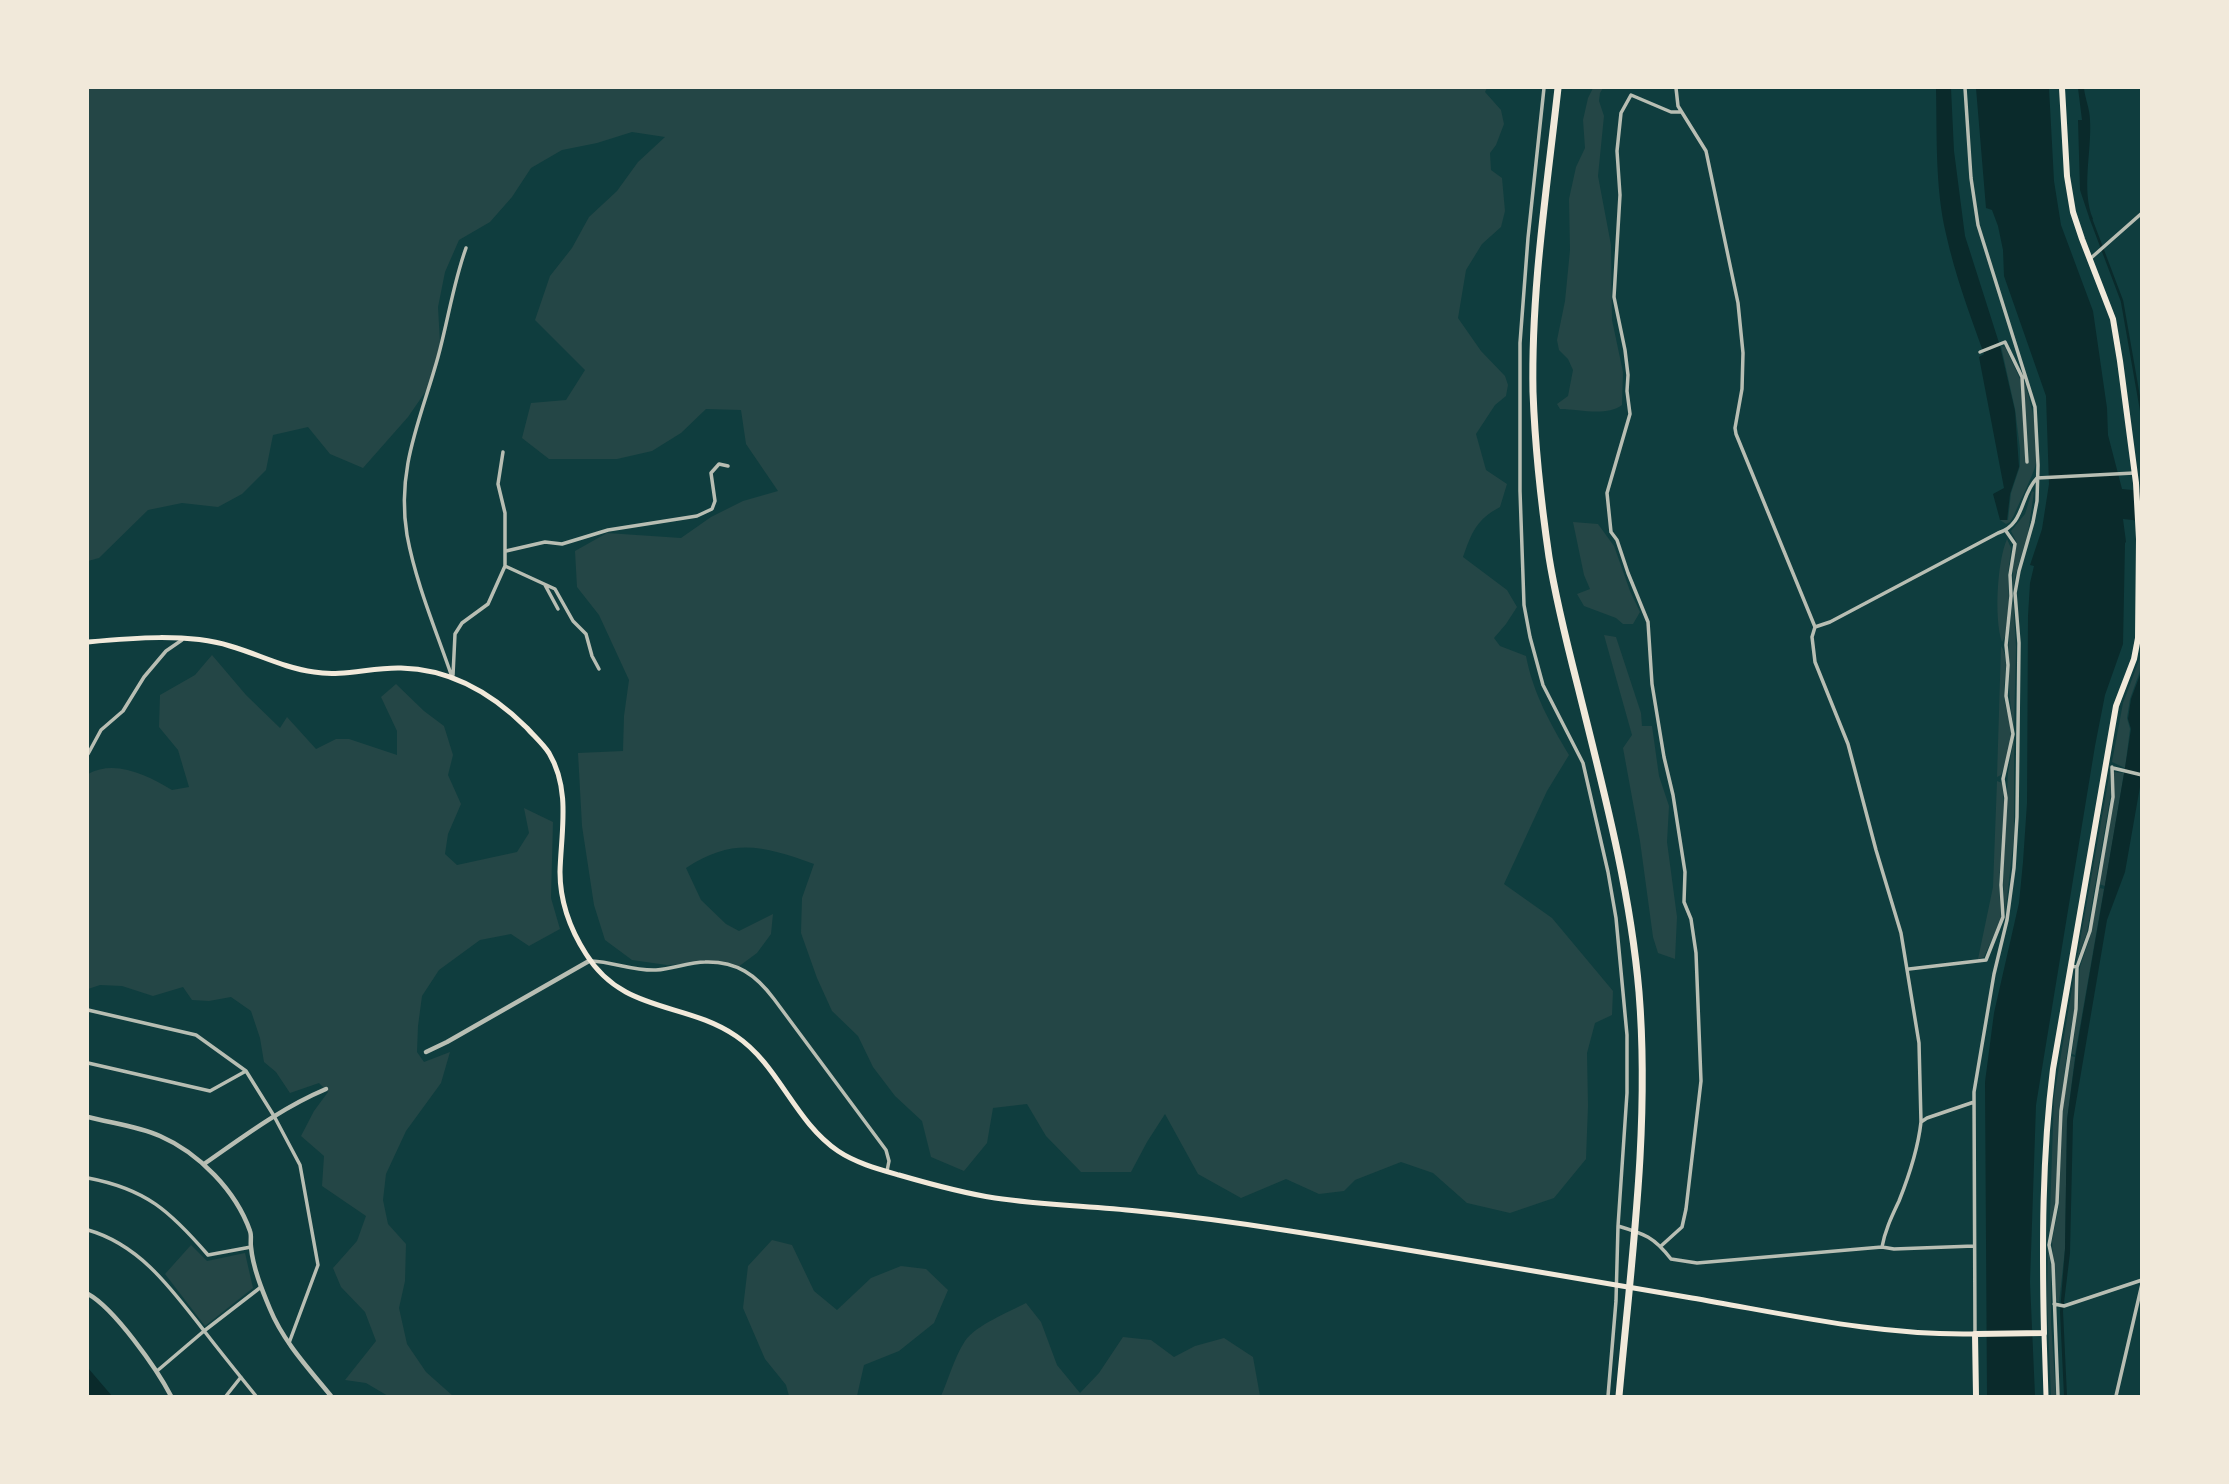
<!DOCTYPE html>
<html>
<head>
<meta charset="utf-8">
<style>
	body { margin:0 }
	#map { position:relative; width:2229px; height:1484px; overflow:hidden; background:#0f3d3e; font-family:"Roboto Serif",serif }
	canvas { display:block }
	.frame { position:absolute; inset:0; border:89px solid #f1e9da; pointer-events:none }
</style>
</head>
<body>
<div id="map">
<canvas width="2229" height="1484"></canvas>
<div class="frame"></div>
</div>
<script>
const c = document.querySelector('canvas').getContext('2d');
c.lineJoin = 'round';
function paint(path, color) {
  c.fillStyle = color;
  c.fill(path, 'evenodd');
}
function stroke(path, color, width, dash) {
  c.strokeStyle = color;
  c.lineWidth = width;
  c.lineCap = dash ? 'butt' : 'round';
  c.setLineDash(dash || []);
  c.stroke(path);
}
paint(new Path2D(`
	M88,88H1487L1485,92L1501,110L1504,124L1496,145L1490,153L1491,170L1502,178L1505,211L1501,227L1482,244L1466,270L1458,318L1481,351L1505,376L1508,385L1506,396L1495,405L1476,434L1486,470L1507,484L1500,507C1476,520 1472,532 1463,557L1507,590L1517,607L1506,624L1494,638L1500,646L1526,656C1533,693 1550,723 1569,755L1547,791L1504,884L1552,918L1613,991L1612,1015L1595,1023L1587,1053L1588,1106L1586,1159L1554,1198L1510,1213L1467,1203L1433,1173L1401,1162L1355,1180L1344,1191L1319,1194L1286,1179L1241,1198L1198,1174L1165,1114L1147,1142L1131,1172H1081L1046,1136L1027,1104L993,1108L987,1143L964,1171L931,1157L922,1121L895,1096L873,1067L858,1036L832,1011L817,978L801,933L802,898L814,864C763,846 734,837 686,868L701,900L726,924L739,931L773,914L771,934L757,953L738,967L703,963L667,965L632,960L605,940L594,905L582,826L578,753L623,751L624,716L629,680L599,615L577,587L575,551L607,533L681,538L711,517L743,501L778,491L746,444L741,410L706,409L681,433L652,451L617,459H549L522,438L531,403L566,400L585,370L535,320L550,276L572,248L589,217L617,191L638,162L665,137L632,132L597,143L562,150L531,168L512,197L490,222L459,240L445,272L438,307L440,343L428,388L408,417L363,468L330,454L308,427L273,435L266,470L242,494L218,507L182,503L148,510L99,558L88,561Z
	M1593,88H1603L1600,93L1599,101L1604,116L1598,176L1611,245L1612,320L1623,372L1622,405C1606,417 1579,409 1560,409L1557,404L1568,396L1573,370L1568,359L1559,350L1557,340L1565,301L1570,250L1569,199L1576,167L1585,148L1583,120L1588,98Z
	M2001,346L2005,347L2021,381L2026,463L2029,462L2024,380C2032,406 2039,436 2036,463C2034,474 2019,503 2014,515L2010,522L2006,524L2000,520H2008L2011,493L2020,466V449L2015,409Z
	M2032,491L2034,492L2028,533L2015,577L2013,592V563L2017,543L2011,531L2025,514Z
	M1573,522L1598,524L1614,546L1630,591L1640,612L1633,624H1623L1616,618L1584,606L1577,594L1590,589L1584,575Z
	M2007,539L2011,548L2008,575L2009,601L2005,637L2002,642C1994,619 1997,562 2007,539Z
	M2013,598L2016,647L2014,729C2006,686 2007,641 2013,598Z
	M1604,635L1616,637L1641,713L1642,726H1652L1659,776L1669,806L1667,842L1677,917L1675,959L1658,953L1653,937L1640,841L1623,748L1632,735Z
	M2001,646C2010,659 2004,679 2004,694C2004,707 2011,719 2011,732C2011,746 2006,762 2001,775L1997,777Z
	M2141,649V668L2130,699L2127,718L2130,729L2125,768L2112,762L2123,703L2140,658Z
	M212,655L246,695L280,728L287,717L316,749L336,739H349L397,755V731L381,697L396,684L424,711L444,726L453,755L448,775L461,804L448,834L445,854L457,865L517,852L529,833L524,808L553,822L551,898L560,929L529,946L511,934L480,940L439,970L422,996L418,1026L417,1052L424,1062L450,1052L441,1083L406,1131L386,1174L383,1200L388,1224L406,1244L405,1281L399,1308L407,1344L426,1372L453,1396H388L366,1383L345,1380L376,1341L365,1312L341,1287L333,1268L357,1241L366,1216L322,1186L324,1156L301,1136L314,1111L328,1092L319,1083L290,1093L276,1072L264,1062L260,1038L251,1011L231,997L209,1001L192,1000L183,987L153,996L122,986L100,985L88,989V774C115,759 147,775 172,790L189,787L178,750L159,727L160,695L195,675Z
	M2014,738V837L2005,915L2003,880L2008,772Z
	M2110,771L2111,793L2087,932L2076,964Z
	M2114,772L2124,773L2105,886L2099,884L2114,801Z
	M1997,781L2002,783L2004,803L1999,885L2001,919L1984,957L1978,959L1993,887Z
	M2100,888L2104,889L2075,1055L2072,1054L2078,1005L2080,967L2091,934L2098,890Z
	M2075,970V1006L2067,1052L2059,1119L2056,1202L2049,1241L2054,1097Z
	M2071,1056L2075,1057L2067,1120L2065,1249L2059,1303L2056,1300L2052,1241L2059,1205L2062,1112Z
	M772,1240L792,1245L814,1291L837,1310L871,1278L901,1266L926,1269L948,1290L934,1323L899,1351L864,1365L857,1396H789L786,1385L765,1359L743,1308L748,1266Z
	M191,1245L207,1261L245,1253L253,1288L205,1326L165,1274Z
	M2048,1250L2051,1265V1322L2056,1396H2051L2047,1301Z
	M1026,1303L1041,1322L1057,1365L1080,1393L1099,1373L1123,1337L1151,1340L1174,1357L1195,1346L1224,1338L1253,1357L1260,1396H941C949,1378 954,1358 965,1341C976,1325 1009,1312 1026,1303Z`), '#244646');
paint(new Path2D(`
	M1936,88H1951L1954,151L1965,236L2000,346L2015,411L2019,467L2010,494L2007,520H2000L1993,494L2004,488L1979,357L1984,354C1970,315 1955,275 1946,234C1935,188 1937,135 1936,88Z
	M1976,88H2049L2054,181L2061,225L2093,311L2107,408L2108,435L2122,489L2142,491L2141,521L2123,519L2126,542L2125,543L2123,644L2105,695L2095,746L2036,1105L2030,1282L2035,1396H1987L1985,1082L1994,1013L2019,903L2023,862L2027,803L2028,616L2030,583L2034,566L2030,565L2042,529L2049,484L2046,396L2004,276L2003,250L1998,226L1992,210L1986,208Z
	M2078,88H2084C2085,99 2090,109 2090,120C2092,150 2081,190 2093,219L2090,220L2080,190L2078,120H2082Z
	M2141,672V781L2125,872L2107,920L2073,1120L2070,1253L2063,1311L2067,1396H2064L2060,1312L2065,1249L2067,1120L2076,1053L2125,768L2131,729L2128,719L2131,699Z
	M88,1368L112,1396H88Z`), '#0a2a2b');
stroke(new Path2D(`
	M2091,219L2122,301L2142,415`), '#0a2a2b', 2.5);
stroke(new Path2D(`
	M1544,88L1528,238L1520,343V491L1524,605L1530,637L1543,685L1583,763L1608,872L1616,918L1627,1035V1093L1618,1226L1616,1301L1608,1396
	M1676,88L1678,106L1706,151L1738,303L1743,353L1742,389L1735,428L1736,434L1815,627L1812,637L1815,662L1848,744L1876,850L1901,933L1919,1043L1921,1122C1918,1149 1909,1176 1899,1201C1892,1216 1885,1230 1882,1247
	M1965,88L1971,178L1978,225L2035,407L2038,465L2037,501L2033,522L2019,571L2015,593L2019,643L2017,817L2014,868L2007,920L1994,974L1974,1092L1975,1334
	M2091,258L2142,213
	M1980,352L2005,342L2022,377H2024
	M2022,377L2027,462
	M506,551L545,542L562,544L608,530L697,516L712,509L715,501L711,473L719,464L728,466
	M505,566L555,589L573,621L586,634L592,656L599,669
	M545,585L558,609
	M1815,627L1830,622L1998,533C2025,525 2020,495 2037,478L2134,473
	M453,675L455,634L462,623L488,604L505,566V513L498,484L503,452
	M452,677C436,630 416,584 407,535C396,468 421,419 438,357C448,321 453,284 466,248
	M88,754L101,730L123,711L144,677L166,651L182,640
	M2113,768L2142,775
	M592,961C613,962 634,971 656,970C673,969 689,962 705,962C737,961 756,975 774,999L886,1150L889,1161L887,1171
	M2077,967L2090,931L2113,797L2112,767
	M1909,969L1986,960L2003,917L2001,885L2006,798L2003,779L2013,734L2006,696L2008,665L2006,645L2011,596L2010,575L2015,544L2006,531
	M88,1010L196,1035L246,1071L274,1116L300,1165L318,1265L289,1343
	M88,1063L210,1091L246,1071
	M1921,1122L1927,1118L1974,1102
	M88,1178C146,1189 170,1211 208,1255L251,1247
	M1618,1226C1645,1234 1654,1237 1671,1259L1697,1263L1882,1247L1894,1249L1974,1246
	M88,1230C141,1245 173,1291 205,1332C222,1354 239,1375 256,1396
	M2049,1245L2057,1203L2061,1111L2076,1009L2077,967L2070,966
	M2049,1245L2053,1264L2058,1396
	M1661,1246L1682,1227L1686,1209L1701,1081L1696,953L1691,919L1684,902L1685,872L1673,795L1664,757L1652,684L1648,622L1628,573L1617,540L1611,532L1607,493L1630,414L1627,391L1628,375L1625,350L1614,297L1620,195L1617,151L1621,113L1631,95L1671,112H1681
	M2054,1304L2064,1306L2142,1280
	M157,1371L204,1331L261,1287
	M226,1396L241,1377
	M2116,1396L2142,1284`), '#b8beb3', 3.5);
stroke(new Path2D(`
	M426,1052L447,1042L589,961
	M88,1117C111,1123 138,1126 160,1136C199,1153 236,1191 250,1231C252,1236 250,1242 251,1247C253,1268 262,1290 270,1309C283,1341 309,1369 331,1396
	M204,1164C243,1137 281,1108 326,1089
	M88,1294C114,1308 157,1369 171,1396`), '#b8beb3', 4.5);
stroke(new Path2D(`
	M88,642C131,638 188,633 230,646C258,654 284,668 314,672C343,677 372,667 401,668C450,669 493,694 527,728C534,736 543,744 549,753C571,790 561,832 560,872C560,902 570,929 586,954C623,1014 685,1001 736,1036C779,1065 794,1121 838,1151C856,1163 878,1169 899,1175C930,1184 962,1193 995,1198C1042,1205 1090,1206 1137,1211C1188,1216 1240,1223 1290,1231C1424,1252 1558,1275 1692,1298C1786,1314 1879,1336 1975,1334
	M2044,1333L2046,1396`), '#f1e9da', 5);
stroke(new Path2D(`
	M1976,1396L1975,1334L2044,1333C2042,1245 2042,1156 2053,1069L2116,706L2134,659L2138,638L2139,539L2136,483L2120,361L2113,319L2082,239L2073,212L2067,176L2062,88`), '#f1e9da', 6);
stroke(new Path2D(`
	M1558,88C1547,188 1531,290 1533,392C1535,447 1541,502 1549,557C1556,601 1567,644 1578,687C1603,788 1630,888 1639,992C1650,1127 1631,1263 1619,1396`), '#f1e9da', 7);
</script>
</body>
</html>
